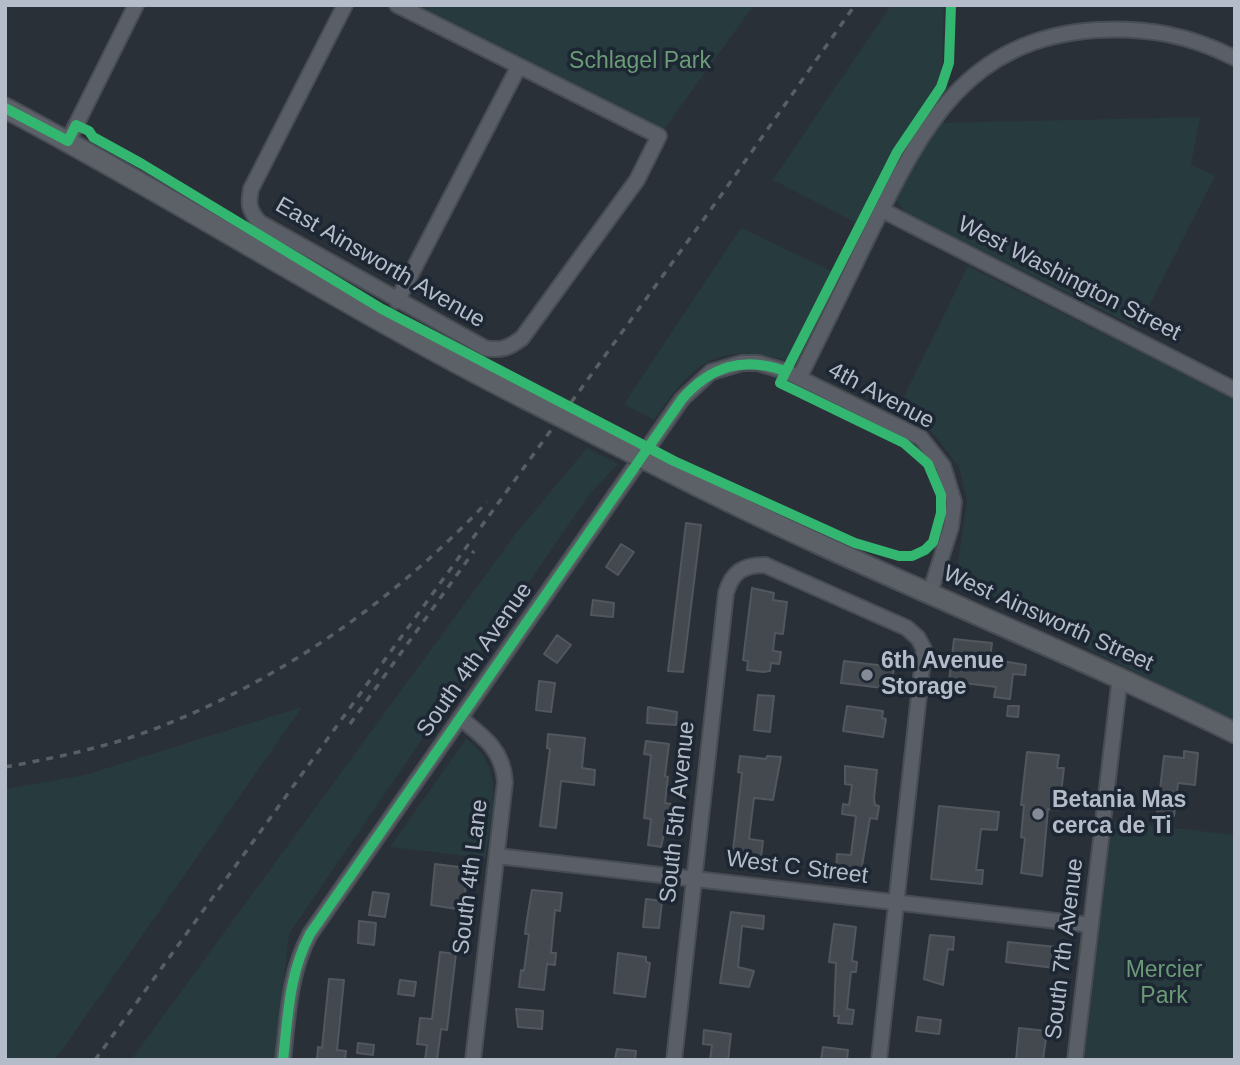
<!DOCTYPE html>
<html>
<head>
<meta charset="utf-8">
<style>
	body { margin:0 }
	#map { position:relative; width:1240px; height:1065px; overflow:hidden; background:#2a3038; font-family:Helvetica,sans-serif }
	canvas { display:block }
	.frame { position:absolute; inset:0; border:7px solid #b4bcc9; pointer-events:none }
</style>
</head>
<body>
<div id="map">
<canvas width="1240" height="1065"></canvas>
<div class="frame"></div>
</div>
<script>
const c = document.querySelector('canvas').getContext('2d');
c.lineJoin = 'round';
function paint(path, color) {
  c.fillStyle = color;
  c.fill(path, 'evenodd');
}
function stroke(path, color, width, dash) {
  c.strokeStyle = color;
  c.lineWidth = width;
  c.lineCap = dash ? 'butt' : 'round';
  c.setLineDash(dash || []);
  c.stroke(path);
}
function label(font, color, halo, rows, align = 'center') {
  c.font = font + ' Helvetica,sans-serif';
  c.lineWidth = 7;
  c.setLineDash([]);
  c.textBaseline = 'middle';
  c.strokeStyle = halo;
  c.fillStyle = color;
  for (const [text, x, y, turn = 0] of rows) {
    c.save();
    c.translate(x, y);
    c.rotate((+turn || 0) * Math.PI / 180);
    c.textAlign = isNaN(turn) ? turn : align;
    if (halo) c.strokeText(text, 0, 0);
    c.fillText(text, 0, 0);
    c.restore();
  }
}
paint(new Path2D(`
	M397,5H754L659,136Z
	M891,5H944L942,67L949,87L911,136L864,227L773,180Z
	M1200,117L1191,165L1215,176L1138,328L906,213L894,198L939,123Z
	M741,228L840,275L805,342L793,358L786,360C715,342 693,363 654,420L624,404Z
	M968,266L1235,399V722L1091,650L1021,609L971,588L960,577L958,563L967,501L959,467L932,432L896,413Z
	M587,448L618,464L588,496L289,934L275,1060H131L517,532Z
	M302,707L55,1060H5V789L85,775Z
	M466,739C508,769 491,814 486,858L390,847Z
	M1112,821L1235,835V1060H1084Z`), '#273a3e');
const building = new Path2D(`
	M686,523L701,525L683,672L668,671Z
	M621,544L634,552L618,575L606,567Z
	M752,588L774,593L773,600L787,602L783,634L775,633L773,651L781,652L779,664L771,663L770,671L763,672L747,670L748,661L743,660Z
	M593,600L614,603L613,617L591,615Z
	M557,635L571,645L557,663L544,654Z
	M954,639L992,643L990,659L1026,665L1025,675L1013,674L1010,699L994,697L996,687L964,683L963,693L948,691Z
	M844,661L894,667L891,689L841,683Z
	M539,681L555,683L551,712L536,710Z
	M758,695L774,696L770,732L754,730Z
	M847,706L883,711L882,718L886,719L883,737L843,731Z
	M1008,706H1019L1018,717L1007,716Z
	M648,707L677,712L676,725L647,723Z
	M548,734L585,738L582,768L595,770L594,785L561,781L556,828L540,826L550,749L547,748Z
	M646,741L669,744L665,776L668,777L665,803L671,804L661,847L648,845L651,819L644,818L651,755L644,754Z
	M1184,751L1198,753L1195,785L1178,783L1174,816L1157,814L1164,756L1184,758Z
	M1027,752L1059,755L1057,768H1064L1059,810L1048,809L1042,876L1021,873L1025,838L1021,837L1024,805H1021Z
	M740,756L766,759L767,756L781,757L773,800L754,798L749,839L763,841L760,866L732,859L742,773L738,772Z
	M845,766L877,770L874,798L875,805L879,806L877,819L870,818L861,872L836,870L837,854L851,855L856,816L842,814L843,804L849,805L852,785L845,784Z
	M939,806L999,812L997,830L981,829L976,870H983L982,884L931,879Z
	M435,864L468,868L463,910L431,905Z
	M532,890L562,893L560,911L555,910L551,953H556L555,965L547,964L544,990L519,987L521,970L524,971L529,934H525L527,919Z
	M373,892L389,894L385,917L369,915Z
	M646,899L662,901L659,928L643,927Z
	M731,912L764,916L763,929L742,926L738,967L754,971L749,987L720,983Z
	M359,921L376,923L374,945L358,943Z
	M834,924L856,927L852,961L857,962L856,972H851L847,1009L854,1010L852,1024L838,1023L839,1016H834L836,963L829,962Z
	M930,935L954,937L953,950L948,949L943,985L924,979Z
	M1008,942L1056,947L1054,968L1006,962Z
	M440,952L456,954L447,1030L441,1029L437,1060H425L427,1045L417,1044L420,1018L432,1019Z
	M618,953L646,957V962L650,963L645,997L614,993Z
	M329,979L344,980L337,1050L346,1051L345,1060H317L318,1047L322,1048Z
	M400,980L416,982L414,996L398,994Z
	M516,1009L543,1011L542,1029L518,1027Z
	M918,1017L941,1020L939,1034L916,1031Z
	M1019,1028L1047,1031L1043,1060H1016Z
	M704,1030L731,1034L728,1060H710L712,1045L703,1044Z
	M358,1043L374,1045L373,1055L357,1053Z
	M823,1047L848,1050L847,1060H821Z
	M617,1049L636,1051L635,1060H615Z`);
paint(building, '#444950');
stroke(building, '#52575f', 2);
const minor = new Path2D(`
	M345,5L251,189C248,204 249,210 259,222L485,348C501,351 509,348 522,338L637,180L659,136L397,5
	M68,141L136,5
	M882,210L1235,390
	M397,301L519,66
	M799,378C823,330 846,283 869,235C921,130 964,39 1096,30C1147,27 1189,35 1235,58
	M460,718C484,737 503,750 505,782L473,1060
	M497,856L1091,925
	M283,1060C288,1016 289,973 310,934L682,399L711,372L742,363H758L785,371L921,438L943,466L954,502L951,527L930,593
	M674,1060L726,593C732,572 743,565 765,565L907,628L918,638L924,649L879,1060
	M1075,1060L1120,677`);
const major = new Path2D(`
	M5,108C181,201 348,309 526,399
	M670,472C855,567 1049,641 1235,733`);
stroke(minor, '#484c53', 18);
stroke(major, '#484c55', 23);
stroke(minor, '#5a5e66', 14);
stroke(major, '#5c6168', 19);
stroke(new Path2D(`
	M350,724L474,551
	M5,767C49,759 93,750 135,736C269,689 390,605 487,502
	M95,1060L722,194L855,5`), '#595d64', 3.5, [7, 7]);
const majorBridge = new Path2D(`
	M526,399L670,472`);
stroke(majorBridge, '#484c55', 23, []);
stroke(majorBridge, '#5c6168', 19);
stroke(new Path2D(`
	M5,108L68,141L76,125L89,131L93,137L142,164L382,309L674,461L855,543L899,556H912L925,550L933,542L941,513V495L928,464L904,443L780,383L897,152L941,87L949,63L951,5
	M283,1060C288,1016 289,973 310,934L682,399C711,366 743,356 785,371`), '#33b770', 10);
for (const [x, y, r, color] of [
	[867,675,7,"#848b96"],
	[1038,814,7,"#848b96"]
]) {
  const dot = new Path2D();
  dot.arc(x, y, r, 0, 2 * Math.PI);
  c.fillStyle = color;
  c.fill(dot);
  stroke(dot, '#1d2633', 2.5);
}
label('23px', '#6b9a76', '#1d2633', [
	["Schlagel Park",640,62],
	["Mercier",1164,971],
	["Park",1164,997]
]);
label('23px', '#b4bcc9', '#1d2633', [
	["East Ainsworth Avenue",380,263,30],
	["West Washington Street",1069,279,27],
	["4th Avenue",881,396,28],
	["West Ainsworth Street",1048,619,24],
	["South 4th Avenue",475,660,-55],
	["South 5th Avenue",678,812,-84],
	["West C Street",797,868,7],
	["South 4th Lane",471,877,-83],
	["South 7th Avenue",1065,949,-83]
]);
label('bold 23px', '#b4bcc9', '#1d2633', [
	["6th Avenue",881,662],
	["Storage",881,688],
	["Betania Mas",1052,801],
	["cerca de Ti",1052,827]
], 'left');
</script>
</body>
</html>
